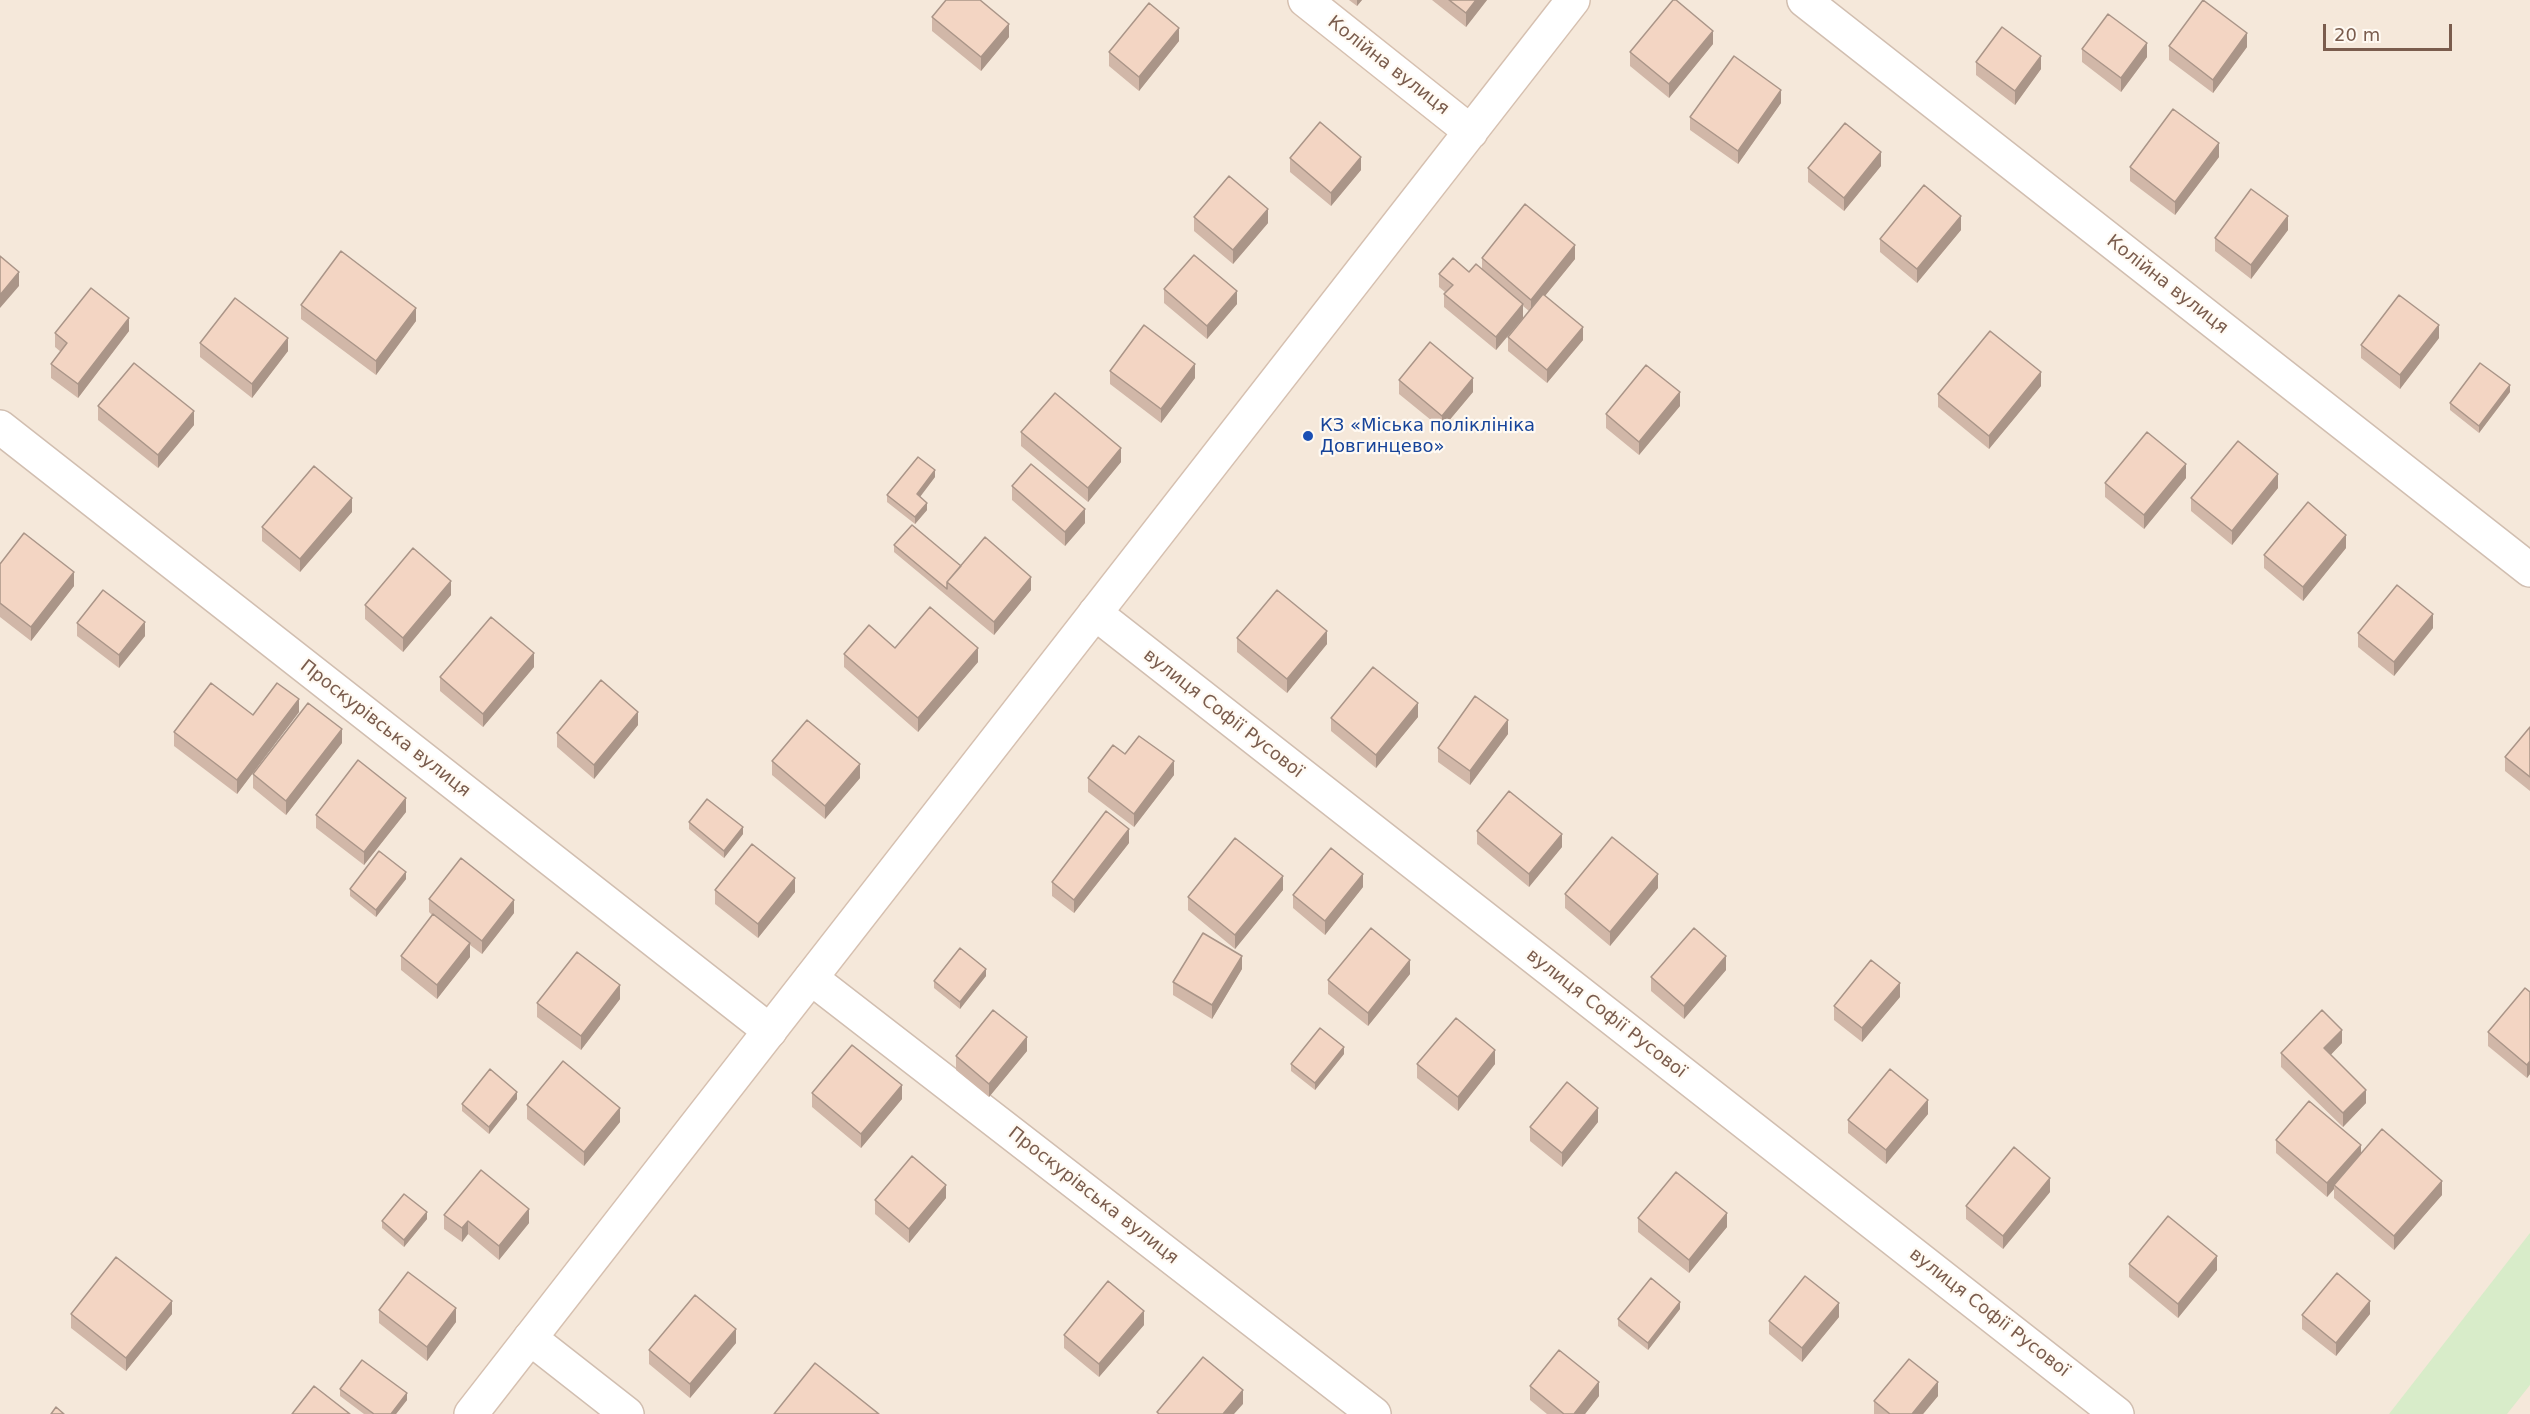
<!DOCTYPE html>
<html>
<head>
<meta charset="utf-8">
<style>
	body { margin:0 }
	#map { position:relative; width:2530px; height:1414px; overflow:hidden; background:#fdf6ec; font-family:"DejaVu Sans",sans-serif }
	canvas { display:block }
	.scale { position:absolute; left:2323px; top:24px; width:129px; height:27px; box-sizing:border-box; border:3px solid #7a5c4d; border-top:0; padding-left:8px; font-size:18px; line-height:21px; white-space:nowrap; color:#7a5c4d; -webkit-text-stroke:4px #fffaf3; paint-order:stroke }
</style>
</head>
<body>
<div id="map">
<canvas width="2530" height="1414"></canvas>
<div class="scale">20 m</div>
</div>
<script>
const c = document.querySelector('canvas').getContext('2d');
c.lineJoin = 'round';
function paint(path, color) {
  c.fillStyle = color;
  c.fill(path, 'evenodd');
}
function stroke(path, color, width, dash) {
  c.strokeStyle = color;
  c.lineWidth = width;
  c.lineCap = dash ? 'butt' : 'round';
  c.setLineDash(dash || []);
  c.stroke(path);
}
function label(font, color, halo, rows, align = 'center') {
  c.font = font + ' "DejaVu Sans",sans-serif';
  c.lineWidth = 4.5;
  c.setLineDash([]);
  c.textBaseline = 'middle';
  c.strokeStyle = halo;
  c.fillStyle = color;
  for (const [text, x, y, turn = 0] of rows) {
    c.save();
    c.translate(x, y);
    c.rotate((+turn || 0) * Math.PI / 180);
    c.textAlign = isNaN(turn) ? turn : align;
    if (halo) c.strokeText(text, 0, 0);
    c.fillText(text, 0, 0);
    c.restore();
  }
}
paint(new Path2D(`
	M0,0H2530V1414H0Z`), '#f5e8da');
paint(new Path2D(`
	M2530,1233V1385L2507,1414H2389Z`), '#d8ecc9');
const street = new Path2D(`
	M1804,0L2530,570
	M0,427L770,1031
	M1095,613L2117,1414
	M811,978L1374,1414
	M530,1338L627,1414`);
const secondary = new Path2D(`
	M1305,0L1471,132
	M471,1414L1573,0`);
stroke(street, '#d1beb0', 36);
stroke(secondary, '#d6c0b0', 36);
stroke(street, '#fff', 33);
stroke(secondary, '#fff', 33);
paint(new Path2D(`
	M1349,0H1362L1357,6Z
	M1432,0H1487L1466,27Z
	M932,17L1009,37L981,71L932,31Z
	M1179,41L1139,91L1109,66V52Z
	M1713,44L1669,98L1630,66V52Z
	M2169,46L2247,47L2213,93L2169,60Z
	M2082,49L2147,57L2121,92L2082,62Z
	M1976,62L2041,69L2015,105L1976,75Z
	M1781,103L1738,164L1690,130V117Z
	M2219,157L2175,215L2130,181V167Z
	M1290,158L1361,170L1331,206L1290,172Z
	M1881,166L1844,211L1808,182V168Z
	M1194,217L1268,223L1233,264L1194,231Z
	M1961,230L1917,283L1880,252V239Z
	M2288,230L2251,279L2215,251V238Z
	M1482,258L1575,259L1545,296L1583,340L1547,383L1508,351V337L1529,311L1523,306V318L1496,350L1444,307V294L1445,292L1439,287V274L1469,272L1482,269Z
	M1164,289L1237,304L1207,339L1164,303Z
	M301,305L416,321L376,375L301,319Z
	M129,331L78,398L51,378V364L61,352L55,347V333Z
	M2439,338L2400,389L2361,358V345Z
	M200,343L288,351L252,398L200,357Z
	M1110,371L1195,378L1161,423L1110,384Z
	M1399,380L1473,392L1442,429L1399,394Z
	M2041,386L1989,449L1938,407V394Z
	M2510,392L2479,433L2450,410V403Z
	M98,406L194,425L158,468L98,420Z
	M1680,406L1639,455L1606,428V414Z
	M1021,432L1121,462L1088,502L1021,446Z
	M935,477L920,496L927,510L915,524L887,502V495Z
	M2186,478L2144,529L2105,497V483Z
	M1012,486L1085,523L1065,546L1012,500Z
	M2278,488L2232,545L2191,511V498Z
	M352,512L300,572L262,541V527Z
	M894,545L961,566L1031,590L994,635L894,552Z
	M2346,548L2303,601L2264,568V555Z
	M0,564L74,586L31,641L0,617Z
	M451,595L403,652L365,619V605Z
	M77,623L145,636L119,668L77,636Z
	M2433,628L2394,676L2358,647V633Z
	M1237,638L1327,644L1287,693L1237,652Z
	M844,654L978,662L918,732L844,667Z
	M534,667L483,727L440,691V677Z
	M299,712L237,794L174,746V732L253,715Z
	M1418,717L1376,768L1331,731V718Z
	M638,725L594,779L557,747V733Z
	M2530,727V791L2505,771V757Z
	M1508,734L1470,785L1438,762V748Z
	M342,743L286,815L253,788V774Z
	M1125,754L1174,775L1134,827L1088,792V778Z
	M772,761L860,778L825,819L772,775Z
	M406,812L364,865L316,828V815Z
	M689,822L743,834L724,858L689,829Z
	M1477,831L1562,847L1529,887L1477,844Z
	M1129,843L1074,913L1052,896V882Z
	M406,879L376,917L350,896V889Z
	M1363,887L1325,935L1293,908V895Z
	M1658,888L1610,946L1565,908V894Z
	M715,890L795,892L758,938L715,904Z
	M1283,890L1235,949L1188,910V897Z
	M429,899L514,913L482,954L470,945V957L437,999L401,970V956L432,915L429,912Z
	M1242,969L1212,1019L1173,995V982Z
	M1726,970L1684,1019L1651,991V977Z
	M1410,974L1368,1026L1328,994V980Z
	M986,976L960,1009L934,988V981Z
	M2530,992V1074L2527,1078L2488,1046V1032Z
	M1900,997L1862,1042L1834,1020V1006Z
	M620,999L581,1050L537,1017V1003Z
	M2342,1043L2330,1055L2366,1103L2343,1127L2281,1067V1053Z
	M1027,1051L989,1097L956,1070V1056Z
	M1344,1054L1315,1090L1291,1071V1064Z
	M1417,1064H1495L1458,1111L1417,1078Z
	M812,1093L902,1099L861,1148L812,1107Z
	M517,1099L489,1134L462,1111V1104Z
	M527,1105L620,1122L584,1166L527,1119Z
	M1928,1114L1886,1164L1848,1133V1120Z
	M1598,1122L1562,1167L1530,1141V1127Z
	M2276,1140L2361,1154L2442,1195L2394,1250L2334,1198V1189L2327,1197L2276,1153Z
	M2050,1192L2003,1249L1966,1219V1206Z
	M946,1198L909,1243L875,1214V1200Z
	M444,1215L529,1223L499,1260L468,1234L462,1242L444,1229Z
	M1638,1218L1727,1227L1689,1273L1638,1232Z
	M427,1219L404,1247L382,1228V1221Z
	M2129,1264L2217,1270L2178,1318L2129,1277Z
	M1680,1309L1648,1350L1618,1326V1319Z
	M379,1310L456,1322L427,1361L379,1323Z
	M71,1314H172L126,1371L71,1328Z
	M2370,1314L2336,1356L2302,1329V1315Z
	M1839,1317L1802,1362L1769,1334V1321Z
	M1144,1325L1099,1377L1064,1348V1335Z
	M736,1343L690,1398L649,1364V1350Z
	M1530,1386L1599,1396L1585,1414H1547L1530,1400Z
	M340,1389L407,1400L396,1414H364L340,1396Z
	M1938,1396L1923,1414H1874V1401Z`), '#d1b7a8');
paint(new Path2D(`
	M1357,0H1362L1357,6Z
	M1476,0H1487L1466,27V13Z
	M1009,24V37L981,71V57Z
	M1179,28V41L1139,91V77Z
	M1713,31V44L1669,98V84Z
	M2247,33V47L2213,93V80Z
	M2147,43V57L2121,92V78Z
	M2041,56V69L2015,105V91Z
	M1781,90V103L1738,164V151Z
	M2219,143V157L2175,215V202Z
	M1881,152V166L1844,211V198Z
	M1361,157V170L1331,206V193Z
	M1268,209V223L1233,264V250Z
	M1961,216V230L1917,283V269Z
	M2288,216V230L2251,279V265Z
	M1575,245V259L1531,313V300Z
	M19,272V286L0,308V295Z
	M1237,291V304L1207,339V326Z
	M1523,304V318L1496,350V337Z
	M416,308V321L376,375V361Z
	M129,318V331L78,398V384Z
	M2439,325V338L2400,389V375Z
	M1583,327V340L1547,383V370Z
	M288,338V351L252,398V384Z
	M1195,364V378L1161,423V409Z
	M2041,372V386L1989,449V436Z
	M1473,378V392L1442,429V416Z
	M2510,385V392L2479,433V426Z
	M1680,392V406L1639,455V442Z
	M194,411V425L158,468V455Z
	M1121,448V462L1088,502V488Z
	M2186,464V478L2144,529V515Z
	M935,470V477L917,501V494Z
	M2278,474V488L2232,545V531Z
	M352,498V512L300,572V559Z
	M927,503V510L915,524V517Z
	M1085,509V523L1065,546V532Z
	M2346,535V548L2303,601V587Z
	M74,572V586L31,641V627Z
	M1031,577V590L994,635V622Z
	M451,581V595L403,652V638Z
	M2433,614V628L2394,676V662Z
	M145,622V636L119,668V655Z
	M1327,631V644L1287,693V679Z
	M978,648V662L918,732V718Z
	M534,653V667L483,727V714Z
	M299,699V712L237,794V780Z
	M1418,703V717L1376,768V755Z
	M638,712V725L594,779V765Z
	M1508,720V734L1470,785V771Z
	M342,729V743L286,815V801Z
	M1174,761V775L1134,827V814Z
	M860,764V778L825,819V806Z
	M406,798V812L364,865V852Z
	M743,827V834L724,858V851Z
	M1129,829V843L1074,913V900Z
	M1562,834V847L1529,887V874Z
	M406,872V879L376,917V910Z
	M1363,874V887L1325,935V921Z
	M1658,874V888L1610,946V932Z
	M1283,876V890L1235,949V935Z
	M795,878V892L758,938V924Z
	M514,900V913L482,954V941Z
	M470,943V957L437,999V985Z
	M1242,956V969L1212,1019V1005Z
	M1726,956V970L1684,1019V1006Z
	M1410,960V974L1368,1026V1013Z
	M986,969V976L960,1009V1002Z
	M1900,983V997L1862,1042V1028Z
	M620,985V999L581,1050V1036Z
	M2342,1030V1043L2324,1062V1048Z
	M1027,1037V1051L989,1097V1084Z
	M1344,1047V1054L1315,1090V1083Z
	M1495,1050V1064L1458,1111V1097Z
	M2530,1061V1074L2527,1078V1065Z
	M902,1085V1099L861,1148V1134Z
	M2366,1090V1103L2343,1127V1113Z
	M517,1092V1099L489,1134V1127Z
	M1928,1100V1114L1886,1164V1150Z
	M620,1108V1122L584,1166V1152Z
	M1598,1108V1122L1562,1167V1153Z
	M2361,1145V1159L2334,1185V1189L2327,1197V1183Z
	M2050,1178V1192L2003,1249V1236Z
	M2442,1181V1195L2394,1250V1236Z
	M946,1185V1198L909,1243V1229Z
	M529,1209V1223L499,1260V1246Z
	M427,1212V1219L404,1247V1240Z
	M1727,1213V1227L1689,1273V1260Z
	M468,1221V1234L462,1242V1228Z
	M2217,1256V1270L2178,1318V1304Z
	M172,1301V1314L126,1371V1358Z
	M2370,1301V1314L2336,1356V1343Z
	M1680,1302V1309L1648,1350V1343Z
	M1839,1303V1317L1802,1362V1348Z
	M456,1308V1322L427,1361V1347Z
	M1144,1311V1325L1099,1377V1364Z
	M736,1329V1343L690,1398V1384Z
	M1599,1382V1396L1585,1414H1574Z
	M1938,1382V1396L1923,1414H1912Z
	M1243,1390V1404L1234,1414H1223Z
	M407,1393V1400L396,1414H391Z`), '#aa9588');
const building = new Path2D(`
	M946,0H980L1009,24L981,57L932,17Z
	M1449,0H1476L1466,13Z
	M1673,0H1676L1713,31L1669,84L1630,52Z
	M2203,0L2247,33L2213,80L2169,46Z
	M1149,3L1179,28L1139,77L1109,52Z
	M2108,14L2147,43L2121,78L2082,49Z
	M2002,27L2041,56L2015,91L1976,62Z
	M1734,56L1781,90L1738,151L1690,117Z
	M2173,109L2219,143L2175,202L2130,167Z
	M1320,122L1361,157L1331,193L1290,158Z
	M1845,123L1881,152L1844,198L1808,168Z
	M1229,176L1268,209L1233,250L1194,217Z
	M1924,185L1961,216L1917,269L1880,239Z
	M2251,189L2288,216L2251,265L2215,238Z
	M1525,204L1575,245L1531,300L1482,258Z
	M341,251L416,308L376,361L301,305Z
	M1194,255L1237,291L1207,326L1164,289Z
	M0,256L19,272L0,295Z
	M1453,258L1469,272L1476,264L1523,304L1496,337L1444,294L1453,285L1439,274Z
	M91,288L129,318L78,384L51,364L67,343L55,333Z
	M1543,294L1583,327L1547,370L1508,337Z
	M2399,295L2439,325L2400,375L2361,345Z
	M235,298L288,338L252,384L200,343Z
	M1144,325L1195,364L1161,409L1110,371Z
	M1990,331L2041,372L1989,436L1938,394Z
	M1430,342L1473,378L1442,416L1399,380Z
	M134,363L194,411L158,455L98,406Z
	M2480,363L2510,385L2479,426L2450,403Z
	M1646,365L1680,392L1639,442L1606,414Z
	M1055,393L1121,448L1088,488L1021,432Z
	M2147,432L2186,464L2144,515L2105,483Z
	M2238,441L2278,474L2232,531L2191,498Z
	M918,457L935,470L917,494L927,503L915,517L887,495Z
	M1031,464L1085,509L1065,532L1012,486Z
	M314,466L352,498L300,559L262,527Z
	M2308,502L2346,535L2303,587L2264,555Z
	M912,525L961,566L947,582V589L894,545Z
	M24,533L74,572L31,627L0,603V564Z
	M985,537L1031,577L994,622L947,582Z
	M413,548L451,581L403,638L365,605Z
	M2397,585L2433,614L2394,662L2358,633Z
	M103,590L145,622L119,655L77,623Z
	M1277,590L1327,631L1287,679L1237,638Z
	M930,607L978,648L918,718L844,654L869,625L895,648Z
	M491,617L534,653L483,714L440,677Z
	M1373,667L1418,703L1376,755L1331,718Z
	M601,680L638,712L594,765L557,733Z
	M211,683L253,715L277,683L299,699L237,780L174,732Z
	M1475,696L1508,720L1470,771L1438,748Z
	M308,703L342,729L286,801L253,774Z
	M807,720L860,764L825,806L772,761Z
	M2530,727V777L2505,757Z
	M1139,736L1174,761L1134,814L1088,778L1113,745L1125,754Z
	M358,760L406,798L364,852L316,815Z
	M1509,791L1562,834L1529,874L1477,831Z
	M707,799L743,827L724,851L689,822Z
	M1106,811L1129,829L1074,900L1052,882Z
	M1612,837L1658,874L1610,932L1565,894Z
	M1235,838L1283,876L1235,935L1188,897Z
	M752,844L795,878L758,924L715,890Z
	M1331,848L1363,874L1325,921L1293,895Z
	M379,851L406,872L376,910L350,889Z
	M461,858L514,900L482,941L429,899Z
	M433,914L470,943L437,985L401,956Z
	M1371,928L1410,960L1368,1013L1328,980Z
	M1694,928L1726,956L1684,1006L1651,977Z
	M1203,933L1242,956L1212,1005L1173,982Z
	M960,948L986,969L960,1002L934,981Z
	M577,952L620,985L581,1036L537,1003Z
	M1871,960L1900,983L1862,1028L1834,1006Z
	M2525,988L2530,992V1061L2527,1065L2488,1032Z
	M993,1010L1027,1037L989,1084L956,1056Z
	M2322,1010L2342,1030L2324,1048L2366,1090L2343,1113L2281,1053Z
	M1456,1018L1495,1050L1458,1097L1417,1064Z
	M1320,1028L1344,1047L1315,1083L1291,1064Z
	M852,1045L902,1085L861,1134L812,1093Z
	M563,1061L620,1108L584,1152L527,1105Z
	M490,1069L517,1092L489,1127L462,1104Z
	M1890,1069L1928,1100L1886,1150L1848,1120Z
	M1567,1082L1598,1108L1562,1153L1530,1127Z
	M2309,1101L2361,1145L2327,1183L2276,1140Z
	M2382,1129L2442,1181L2394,1236L2334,1185Z
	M2014,1147L2050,1178L2003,1236L1966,1206Z
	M912,1156L946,1185L909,1229L875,1200Z
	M481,1170L529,1209L499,1246L468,1221L462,1228L444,1215Z
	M1676,1172L1727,1213L1689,1260L1638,1218Z
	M404,1194L427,1212L404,1240L382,1221Z
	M2168,1216L2217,1256L2178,1304L2129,1264Z
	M116,1257L172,1301L126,1358L71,1314Z
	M408,1272L456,1308L427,1347L379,1310Z
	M2337,1273L2370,1301L2336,1343L2302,1315Z
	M1805,1276L1839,1303L1802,1348L1769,1321Z
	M1651,1278L1680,1302L1648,1343L1618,1319Z
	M1108,1281L1144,1311L1099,1364L1064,1335Z
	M695,1295L736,1329L690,1384L649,1350Z
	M1559,1350L1599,1382L1574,1414H1564L1530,1386Z
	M1203,1357L1243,1390L1223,1414H1159L1157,1412Z
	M1909,1359L1938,1382L1912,1414H1890L1874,1401Z
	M362,1360L407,1393L391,1414H374L340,1389Z
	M815,1363L879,1414H774Z
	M314,1386L350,1414H292Z
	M56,1407L64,1414H51Z`);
paint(building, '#f3d5c3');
stroke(building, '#aa9588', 1.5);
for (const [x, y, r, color] of [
	[1308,436,6,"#1a4fb4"]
]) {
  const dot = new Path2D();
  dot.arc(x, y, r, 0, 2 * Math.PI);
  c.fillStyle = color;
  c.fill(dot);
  stroke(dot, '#fffaf3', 2);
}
label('18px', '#7a5c4d', '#fffaf3', [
	["Колійна вулиця",1388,66,38],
	["Колійна вулиця",2167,285,38],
	["вулиця Софії Русової",1223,714,38],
	["Проскурівська вулиця",385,729,38],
	["вулиця Софії Русової",1606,1014,38],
	["Проскурівська вулиця",1093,1196,38],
	["вулиця Софії Русової",1989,1313,38]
]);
label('18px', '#164399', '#fffaf3', [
	["КЗ «Міська поліклініка",1320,426],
	["Довгинцево»",1320,447]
], 'left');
</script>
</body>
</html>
